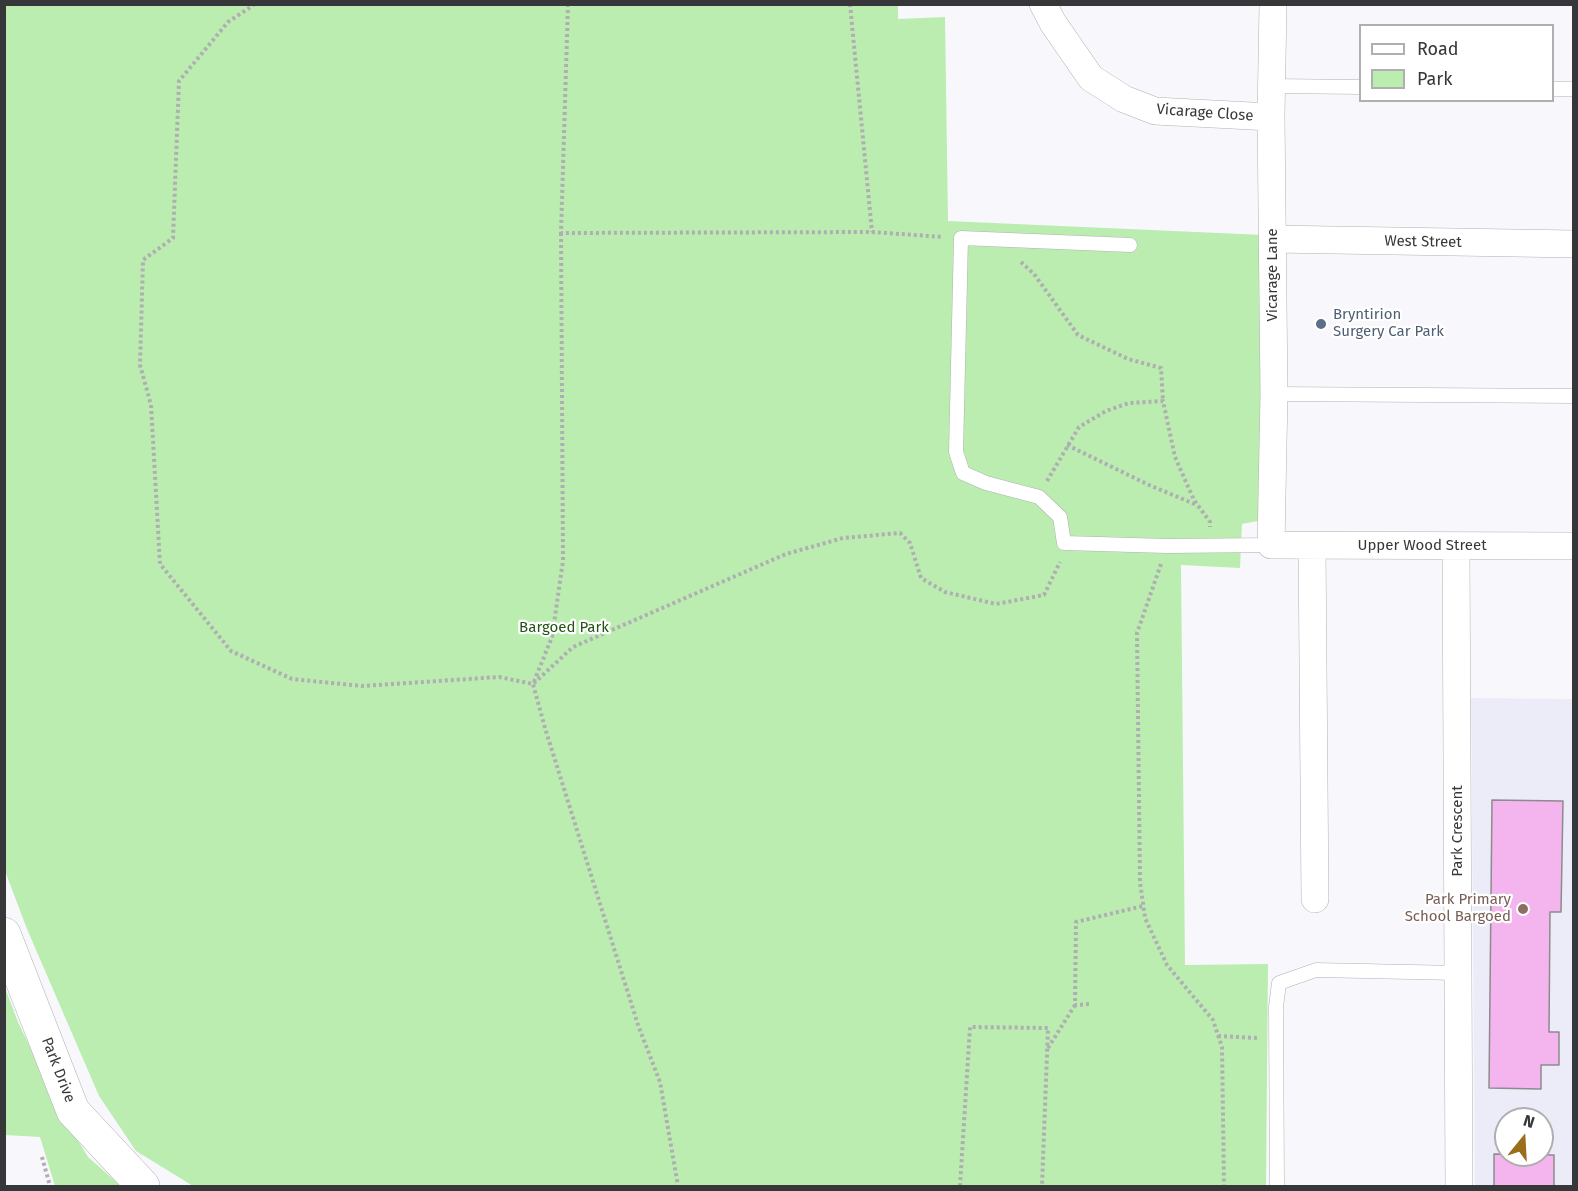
<!DOCTYPE html>
<html>
<head>
<meta charset="utf-8">
<style>
	body { margin:0 }
	#map { position:relative; width:1578px; height:1191px; overflow:hidden; background:#f8f8fc; font-family:"Fira Sans",sans-serif }
	canvas { display:block }
	.frame { position:absolute; inset:0; border:6px solid #373739; pointer-events:none }
	.legend { position:absolute; left:1359px; top:24px; width:195px; height:78px; box-sizing:border-box; background:#fff; border:2px solid #afafb0; margin:0; padding:8px 10px; list-style:none; font-size:18px; color:#373739 }
	.legend li { display:flex; align-items:center; gap:12px; height:30px }
	.legend b { width:30px; border:2px solid #afafb0 }
	.north { position:absolute; left:1494px; top:1107px; width:60px; height:60px; box-sizing:border-box; background:#fff; border:2px solid #afafb0; border-radius:50%; rotate:18deg; font-size:16px; font-weight:700; line-height:24px; text-align:center; color:#373739 }
	.north::after { content:''; display:block; margin:auto; width:21px; height:27px; background:#996f1d; clip-path:polygon(50% 0,100% 100%,50% 72%,0 100%) }
</style>
</head>
<body>
<div id="map">
<canvas width="1578" height="1191"></canvas>
<div class="frame"></div>
<ul class="legend">
<li><b style="height:8px;background:#fff"></b>Road</li>
<li><b style="height:16px;background:#bbedb0"></b>Park</li>
</ul>
<div class="north">N</div>
</div>
<script>
const c = document.querySelector('canvas').getContext('2d');
c.lineJoin = 'round';
function paint(path, color) {
  c.fillStyle = color;
  c.fill(path, 'evenodd');
}
function stroke(path, color, width, dash) {
  c.strokeStyle = color;
  c.lineWidth = width;
  c.lineCap = dash ? 'butt' : 'round';
  c.setLineDash(dash || []);
  c.stroke(path);
}
function label(font, color, halo, rows, align = 'center') {
  c.font = font + ' "Fira Sans",sans-serif';
  c.lineWidth = 4.5;
  c.setLineDash([]);
  c.textBaseline = 'middle';
  c.strokeStyle = halo;
  c.fillStyle = color;
  for (const [text, x, y, turn = 0] of rows) {
    c.save();
    c.translate(x, y);
    c.rotate((+turn || 0) * Math.PI / 180);
    c.textAlign = isNaN(turn) ? turn : align;
    if (halo) c.strokeText(text, 0, 0);
    c.fillText(text, 0, 0);
    c.restore();
  }
}
paint(new Path2D(`
	M1471,698L1573,699V1186H1475ZM1506,1119H1542V1155H1506Z`), '#ebecf8');
paint(new Path2D(`
	M5,5H898V19L945,17L948,221L1264,235L1258,521L1242,524L1240,568L1181,565L1185,965L1268,964L1266,1186H193L136,1151L99,1096L27,929L5,871Z
	M4,985L18,1022L63,1116L88,1157L121,1186H55L40,1137L5,1135Z`), '#bbedb0');
const building = new Path2D(`
	M1492,800L1563,801L1561,912H1550L1549,1032H1559V1065H1541V1089L1489,1088Z
	M1494,1154L1554,1155V1186H1494Z`);
paint(building, '#f4b4ee');
stroke(building, '#8d8b8d', 1.5);
const service = new Path2D(`
	M1273,86L1360,87
	M1552,89H1574
	M1130,245L961,238L956,452L963,473L986,483L1039,497L1060,517L1064,543L1167,546L1271,545
	M1274,394L1574,396
	M1277,1186L1276,1007L1279,983L1316,970L1458,973`);
const minor = new Path2D(`
	M1043,4L1053,23L1091,78L1124,99L1155,111L1271,117
	M1273,4L1271,117L1274,394L1271,545L1574,546
	M1273,239L1574,244
	M1312,546L1315,899
	M1456,547L1459,1186`);
const tertiary = new Path2D(`
	M4,934L73,1111L143,1186`);
stroke(service, '#b1b1b4', 15);
stroke(minor, '#b1b1b4', 28);
stroke(tertiary, '#b1b1b4', 34);
stroke(new Path2D(`
	M255,4L228,22L179,81L173,238L143,260L140,365L151,405L160,564L231,651L292,679L362,686L499,677L533,684L573,647L786,554L843,538L900,533L910,543L921,578L945,592L996,604L1044,595L1060,562
	M568,4L561,233L872,232L943,237
	M850,4L872,232
	M561,233L563,561L552,637L533,684L545,728L638,1025L660,1082L678,1186
	M1021,262L1034,274L1078,335L1128,359L1161,368L1163,401
	M1067,445L1149,485L1197,505
	M1047,481L1079,427L1106,411L1129,403L1163,401L1175,457L1194,500L1210,522V527
	M1161,564L1137,633L1140,882L1145,918L1167,965L1213,1020L1222,1047L1224,1186
	M1089,1004L1075,1005L1076,922L1143,906
	M1218,1036L1257,1038
	M1048,1048L1075,1005
	M42,1157L50,1186
	M960,1186L970,1027L1048,1028L1042,1186`), '#afafb2', 4, [3, 3]);
stroke(service, '#fff', 14);
stroke(minor, '#fff', 27);
stroke(tertiary, '#fff', 33);
for (const [x, y, r, color] of [
	[1321,324,6,"#5c6f8a"],
	[1523,909,6,"#8d6e63"]
]) {
  const dot = new Path2D();
  dot.arc(x, y, r, 0, 2 * Math.PI);
  c.fillStyle = color;
  c.fill(dot);
  stroke(dot, '#fff', 2);
}
label('15px', '#373739', '#fff', [
	["Vicarage Close",1205,113,4],
	["West Street",1423,242,1],
	["Vicarage Lane",1273,275,-90],
	["Upper Wood Street",1422,546],
	["Park Crescent",1458,831,-90],
	["Park Drive",58,1070,69]
]);
label('15px', '#4e5e75', '#fff', [
	["Bryntirion",1333,315],
	["Surgery Car Park",1333,332]
], 'left');
label('15px', '#225414', '#fff', [
	["Bargoed Park",564,628]
]);
label('15px', '#785e54', '#fff', [
	["Park Primary",1511,900],
	["School Bargoed",1511,917]
], 'right');
</script>
</body>
</html>
